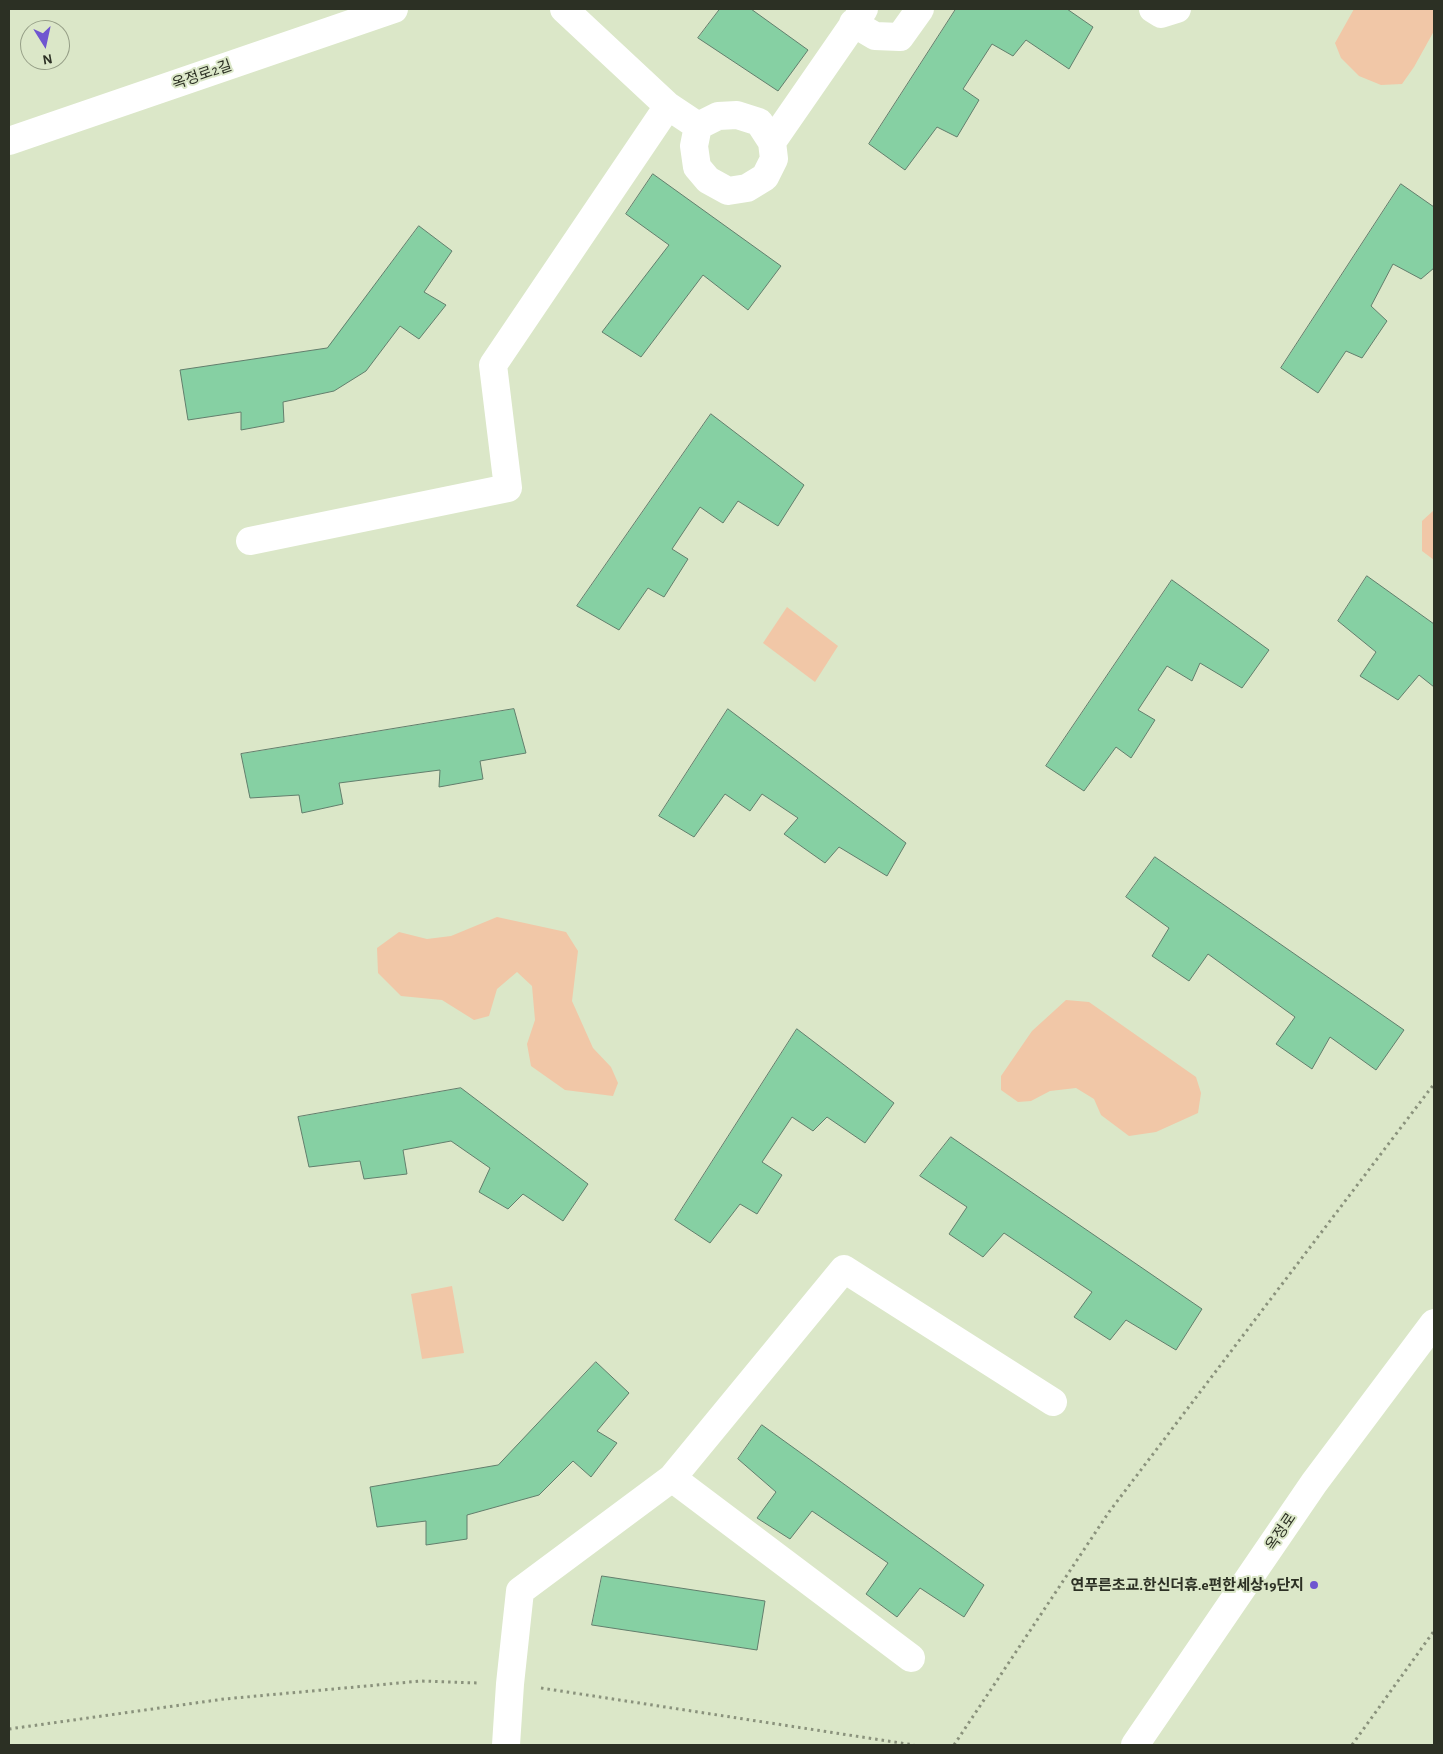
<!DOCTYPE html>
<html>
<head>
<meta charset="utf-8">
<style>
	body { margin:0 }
	#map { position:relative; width:1443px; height:1754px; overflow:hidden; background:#dbe7c8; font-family:"Alegreya Sans",sans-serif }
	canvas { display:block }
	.frame { position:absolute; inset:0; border:10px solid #2c3024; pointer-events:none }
	.north { position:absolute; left:20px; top:20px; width:50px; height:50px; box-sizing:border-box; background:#dbe7c8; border:1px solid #959e86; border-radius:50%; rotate:170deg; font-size:14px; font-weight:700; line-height:20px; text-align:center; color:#2c3024 }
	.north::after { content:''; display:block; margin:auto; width:18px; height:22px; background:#6f56d0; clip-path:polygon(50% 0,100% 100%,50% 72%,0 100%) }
</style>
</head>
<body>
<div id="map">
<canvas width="1443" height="1754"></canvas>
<div class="frame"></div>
<div class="north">N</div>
</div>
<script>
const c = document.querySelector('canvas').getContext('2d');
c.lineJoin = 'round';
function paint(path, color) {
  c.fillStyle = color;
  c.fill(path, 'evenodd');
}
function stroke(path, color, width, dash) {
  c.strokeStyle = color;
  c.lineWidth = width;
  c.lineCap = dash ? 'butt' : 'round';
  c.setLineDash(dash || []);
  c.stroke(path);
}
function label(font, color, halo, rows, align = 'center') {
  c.font = font + ' "Alegreya Sans","Noto Sans KR",sans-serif';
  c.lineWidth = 4;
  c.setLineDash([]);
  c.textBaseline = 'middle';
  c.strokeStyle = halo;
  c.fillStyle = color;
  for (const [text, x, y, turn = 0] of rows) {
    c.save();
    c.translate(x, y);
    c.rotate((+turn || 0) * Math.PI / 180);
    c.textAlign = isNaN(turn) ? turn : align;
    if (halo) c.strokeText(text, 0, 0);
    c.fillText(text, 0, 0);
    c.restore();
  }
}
paint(new Path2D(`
	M1354,9H1434V31L1414,67L1402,84L1381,85L1359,76L1341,58L1335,43Z
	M1434,510V560L1422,551V521Z
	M787,607L838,646L815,682L763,643Z
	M497,917L566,932L578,951L572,1001L593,1048L611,1067L618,1083L613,1096L565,1090L531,1066L527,1044L535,1020L532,986L517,972L497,989L489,1016L474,1020L442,1000L401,996L378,973L377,948L399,932L427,939L451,936Z
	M1066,1000L1089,1002L1196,1077L1201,1093L1198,1113L1156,1132L1129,1136L1101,1115L1094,1099L1076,1088L1050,1091L1031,1101L1018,1102L1001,1090V1076L1032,1031Z
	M452,1286L464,1353L422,1359L411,1294Z`), '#f1c7a7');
const building = new Path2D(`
	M720,9H751L808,50L778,91L698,38Z
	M956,9H1067L1093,27L1069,69L1026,40L1013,56L992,44L963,89L979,100L957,137L937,127L905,170L869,144Z
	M653,174L781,266L748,310L703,275L641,357L602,332L669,245L626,214Z
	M1401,184L1434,207V268L1421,279L1393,264L1371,306L1387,321L1362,358L1346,351L1318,393L1281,368Z
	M419,226L452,251L424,292L446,305L419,339L400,326L366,371L334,391L283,402L284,422L241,430V412L188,420L180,370L327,348Z
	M711,414L804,485L778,526L738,501L723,523L700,507L672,549L688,559L664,597L648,588L619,630L577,606Z
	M1367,576L1434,624V687L1419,675L1398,700L1360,676L1376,652L1338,621Z
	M1172,580L1269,650L1242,688L1200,663L1192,681L1167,666L1138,710L1155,720L1131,758L1116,747L1084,791L1046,766Z
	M514,709L526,753L480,761L483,779L439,787L440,770L339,783L343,804L302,813L299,795L250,798L241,754Z
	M728,709L906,843L887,876L839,847L825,863L784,834L798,818L762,794L750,811L725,794L694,837L659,816Z
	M1155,857L1404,1030L1376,1070L1330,1037L1312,1069L1276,1044L1295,1017L1208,954L1189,981L1152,956L1169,928L1126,897Z
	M797,1029L894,1103L865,1143L827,1117L813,1131L792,1117L762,1162L782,1175L757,1214L740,1204L710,1243L675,1220Z
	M461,1088L588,1184L563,1221L523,1194L508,1209L479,1192L490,1168L451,1141L403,1150L407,1174L364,1179L360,1161L309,1167L298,1117Z
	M951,1137L1202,1309L1176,1350L1126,1320L1110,1340L1074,1317L1092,1292L1004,1233L983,1257L949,1234L967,1207L920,1176Z
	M596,1362L629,1393L597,1431L617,1443L591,1477L573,1461L539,1495L467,1515V1539L426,1545V1521L377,1527L370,1487L498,1465Z
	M762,1425L984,1585L964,1617L920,1588L897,1617L866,1594L888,1563L812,1511L790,1539L757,1518L776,1492L738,1459Z
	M602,1576L765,1601L757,1650L592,1625Z`);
paint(building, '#86d0a3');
stroke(building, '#627e6c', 1);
stroke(new Path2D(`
	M541,1688L914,1745
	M9,1729L224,1699L421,1681L478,1683
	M954,1745L1109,1512L1434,1084
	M1352,1745L1434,1631`), '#8a927c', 3, [2.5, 4]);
stroke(new Path2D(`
	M1153,9L1161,14L1177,9
	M853,23L875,36L900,37L920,9
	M668,106L698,126L718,116L737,115L759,122L772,142L774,159L765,177L747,188L728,191L708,180L697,167L694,146L698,126
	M9,141L394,9
	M772,142L864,9
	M250,541L508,488L493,365L668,106L564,9
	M672,1478L911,1658
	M506,1745L510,1684L520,1591L672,1478L844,1269L1053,1402`), '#fff', 28);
stroke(new Path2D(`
	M1135,1745L1314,1483L1434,1323`), '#fff', 28);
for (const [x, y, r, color] of [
	[1314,1585,5,"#6f56d0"]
]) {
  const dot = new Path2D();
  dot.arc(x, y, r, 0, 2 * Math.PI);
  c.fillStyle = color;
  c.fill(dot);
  stroke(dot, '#dbe7c8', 2);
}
label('15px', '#2c3024', '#dbe7c8', [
	["옥정로2길",202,75,-19],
	["옥정로",1281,1532,-56]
]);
label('bold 15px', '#2c3024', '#dbe7c8', [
	["연푸른초교.한신더휴.e편한세상19단지",1304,1585]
], 'right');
</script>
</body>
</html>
